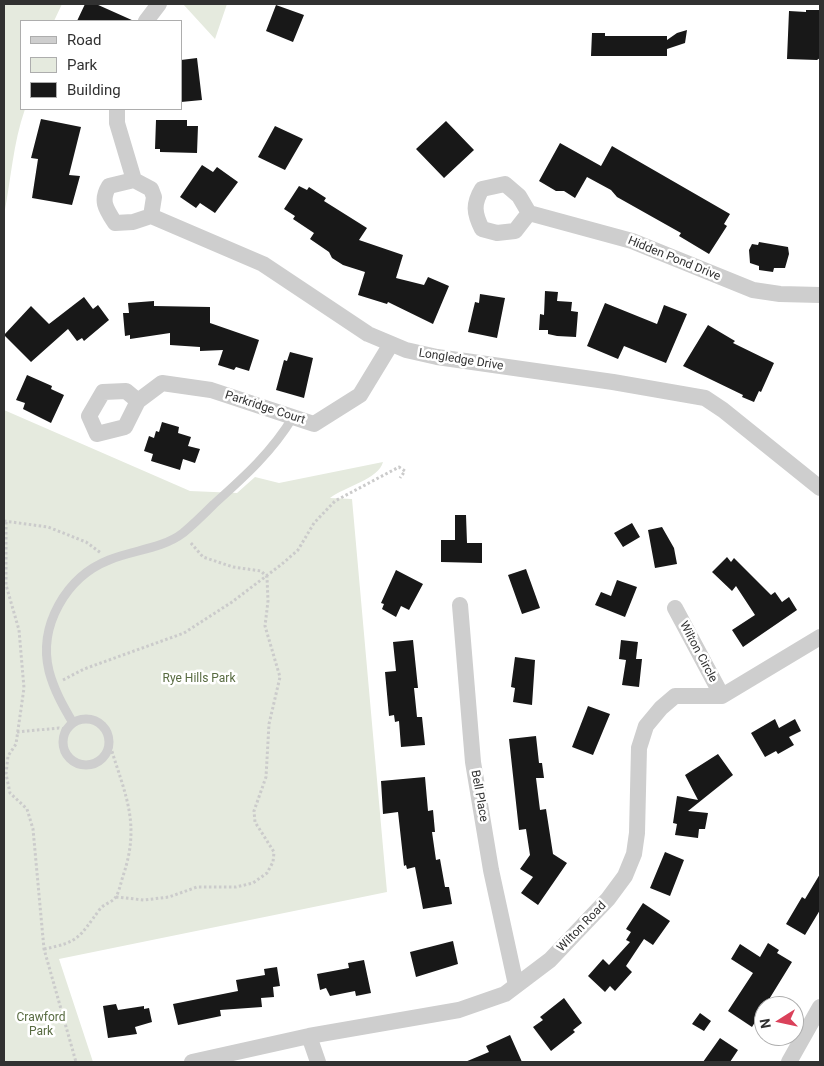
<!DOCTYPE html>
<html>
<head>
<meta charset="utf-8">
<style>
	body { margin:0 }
	#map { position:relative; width:824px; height:1066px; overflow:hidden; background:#fff; font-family:Roboto,sans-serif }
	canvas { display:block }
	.frame { position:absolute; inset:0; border:5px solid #313131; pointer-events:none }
	.legend { position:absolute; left:20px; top:20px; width:162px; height:90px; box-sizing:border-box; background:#fff; border:1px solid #adadad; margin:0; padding:6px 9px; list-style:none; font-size:15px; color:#313131 }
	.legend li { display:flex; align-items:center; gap:10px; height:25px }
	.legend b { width:25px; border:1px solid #adadad }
	.north { position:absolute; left:754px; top:996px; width:50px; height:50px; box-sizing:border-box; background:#fff; border:1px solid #adadad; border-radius:50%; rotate:260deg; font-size:14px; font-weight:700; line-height:20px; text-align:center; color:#313131 }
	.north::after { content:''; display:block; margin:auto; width:18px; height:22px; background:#da415a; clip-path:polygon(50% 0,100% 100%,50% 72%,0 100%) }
</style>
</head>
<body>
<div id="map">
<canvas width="824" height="1066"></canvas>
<div class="frame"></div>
<ul class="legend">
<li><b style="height:6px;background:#cecece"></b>Road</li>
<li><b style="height:14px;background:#e5eade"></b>Park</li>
<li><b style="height:14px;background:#181818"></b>Building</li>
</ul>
<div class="north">N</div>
</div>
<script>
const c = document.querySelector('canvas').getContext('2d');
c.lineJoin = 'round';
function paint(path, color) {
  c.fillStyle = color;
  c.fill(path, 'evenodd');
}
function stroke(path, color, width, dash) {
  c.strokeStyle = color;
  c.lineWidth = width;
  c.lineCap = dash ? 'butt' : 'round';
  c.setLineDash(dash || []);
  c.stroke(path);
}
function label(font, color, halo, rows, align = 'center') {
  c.font = font + ' Roboto,sans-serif';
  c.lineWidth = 5;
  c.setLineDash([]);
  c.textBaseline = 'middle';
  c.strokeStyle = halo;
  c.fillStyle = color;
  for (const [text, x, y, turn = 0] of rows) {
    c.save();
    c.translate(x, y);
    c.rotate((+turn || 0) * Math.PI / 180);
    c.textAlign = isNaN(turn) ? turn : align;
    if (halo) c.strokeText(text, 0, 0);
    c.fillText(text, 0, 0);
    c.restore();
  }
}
paint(new Path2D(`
	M4,4H62L54,21H21V109H25C13,143 11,180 4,215Z
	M183,4H227L215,39Z
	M4,410L190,491L237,493L255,477L279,483L383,462C379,479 344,487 330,498L352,499L387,892L59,959L93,1062H4Z`), '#e5eade');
paint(new Path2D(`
	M85,4H96L134,21H77Z
	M276,5L304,15L293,42L266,31Z
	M806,10H820V58L817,60L787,59L789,11L806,12Z
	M687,30L685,43L667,49V56H591L592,33H605V36H667V40L677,33Z
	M197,58L202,100L181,102V60Z
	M41,119L81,127L69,175L80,176L72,205L32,198L38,159L31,158Z
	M156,120H187V126H198L197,153L160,152V149H155Z
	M446,121L474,150L444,178L416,149Z
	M275,126L303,139L285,170L258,157Z
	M560,143L601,166L612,146L730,214L724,224L727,226L709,254L679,236L681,233L617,197L611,190L587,177L575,198L564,191H556L539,181Z
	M202,165L213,172L217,167L238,182L215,213L200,203L196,208L180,197Z
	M299,186L307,190L309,187L326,198L324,201L367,228L359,240L403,255L396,278L424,285L428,277L449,286L433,324L388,302L387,304L358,295L365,272L343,265L332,258L329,252L310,239L314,233L293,219L295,216L284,209Z
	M759,242L788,247L789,254L785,268H774L773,272L759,270V266L750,263L749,250L752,244L758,245Z
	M545,291L558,292L557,301L572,302L571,311L578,312L576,337L557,336L548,334V330H539L540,314L544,315Z
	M480,294L505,298L497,338L468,332L475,302L479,303Z
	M84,297L93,309L98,305L109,320L84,341L82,338L77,341L68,329L31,362L4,335L31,306L49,324Z
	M154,301V306L210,307V323L259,340L249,371L236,367L234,370L218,365L223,350L200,351V347L170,345V333L130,339V335L125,336L123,313H129L128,303Z
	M605,303L657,324L664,305L687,314L666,363L624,346L618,359L587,346Z
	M708,325L735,341L733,343L774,363L761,392L759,391L754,402L742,397L743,395L683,366Z
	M290,352L313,358L304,398L276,390L284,360L287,361Z
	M27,375L52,386L51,389L64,395L51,423L23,409L25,403L16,400Z
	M162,422L179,427L178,433L191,437L188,446L200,449L195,463L183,459L180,470L151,461L153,454L144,451L149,436L154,438L156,431L159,432Z
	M455,515H466L467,543H482V563L441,562V540H455Z
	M632,523L640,537L623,547L614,533Z
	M662,527L674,548L677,564L655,568L648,530Z
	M727,557L731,562L734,558L771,595L775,592L782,602L789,597L797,610L743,647L732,630L755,615L736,586L732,591L712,572Z
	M526,569L540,608L522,614L508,575Z
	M396,570L423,584L409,610L401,606L396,617L382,609L384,604L381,603Z
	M617,580L637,587L625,617L595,605L601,592L611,596Z
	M413,640L418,688H414L417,717H422L425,745L401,747L399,721L395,722L394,715L389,716L385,672L396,671L393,642Z
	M621,640L638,642L636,659H642L639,687L622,685L626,660L619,659Z
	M515,657L535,660L532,705L513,702L515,688L511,687Z
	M588,706L610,714L593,755L572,747Z
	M775,719L779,728L795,719L801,731L789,737L794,745L778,754L776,751L765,757L751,733Z
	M536,736L539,763H542L544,778H536L540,810L546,809L553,854L567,863L538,905L521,893L533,877L520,869L530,855L526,829L519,830L509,739Z
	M718,754L733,775L688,811L708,813L705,829H699L698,838L675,835L677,824L673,823L677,796L698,800L685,775Z
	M425,777L428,811L433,810L435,832H432L436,860L440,859L445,887H449L452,904L423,909L415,867L407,869L406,865L404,866L398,812L383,814L381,781Z
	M665,852L684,860L670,896L650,888Z
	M820,874V910L805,935L786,924L802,897L805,899Z
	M643,903L670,921L653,945L644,939L626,966L632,972L615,991L610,986L605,992L588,976L603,959L609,965L630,942L626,940L631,932L626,929Z
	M453,941L458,964L416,977L410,952Z
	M768,943L779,950L777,953L792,962L752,1027L728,1011L753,973L731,959L740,944L760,957Z
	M364,960L371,993L356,996L355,991L330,996L326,988L320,990L317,974L349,968L348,963Z
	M277,967L280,986L273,987L274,997L261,998L262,1007L220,1010L221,1016L178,1025L173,1004L238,991L236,980L265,975L264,969Z
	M564,998L582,1023L573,1030L575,1032L551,1051L533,1027L543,1020L540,1017Z
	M116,1004L118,1010L144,1006V1009L149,1008L152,1022L135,1027L137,1034L108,1038L103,1006Z
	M700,1013L711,1021L704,1031L692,1024Z
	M510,1035L522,1062H465L489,1052L486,1046Z
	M720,1038L738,1050L730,1062H703Z`), '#181818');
stroke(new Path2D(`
	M4,521L48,527L86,542L101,553
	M6,522V585L19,630L24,688L16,744L8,756L6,774L10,793L27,809L33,829L44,949L76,1062
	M63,680L84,669L184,633L232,602L282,564L298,550L314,523L335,501L399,467L405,471L400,478
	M17,732L59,728L63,729
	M116,897L144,900L169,897L197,887H236L253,883L267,873L273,862L274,852L255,822L254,811L266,777L269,724L280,677L265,626L268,601L267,577L261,571L233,567L203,557L190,542
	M44,949C80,942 79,937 100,909C104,904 112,902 115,898C119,893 121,882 123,876C141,823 125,795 110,745`), '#cbcbcb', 3, [2.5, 2.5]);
stroke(new Path2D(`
	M63 742a23 23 0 1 1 46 0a23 23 0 1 1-46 0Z
	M73,723C63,706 54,690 49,671C38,626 66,577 109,560C133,550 162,549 183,533C194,524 204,514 214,504C244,477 272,452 293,417`), '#cecece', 9);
stroke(new Path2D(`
	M146,21L159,4
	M117,109V123L134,180L151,189L154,197L151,216
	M134,180L109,186C100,201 106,209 115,223L133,222L151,216
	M529,213L515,231L497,233L482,229C474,213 473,204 482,189L505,184L519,196L529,213L632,241L753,290L780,294L820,295
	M151,216L263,264L368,334L406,350L437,357L613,382L705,398L723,410L820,488
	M138,401L126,391L103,392L89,416L97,434L125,427L138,401L162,383L211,390L314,424L360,395L391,344
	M460,605L473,762L491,870L516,985
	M675,608L722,696
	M309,1036L318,1062
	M192,1062L309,1036L459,1010L505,994L550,960L608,899L625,876L634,854L637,833L639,748L646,726L661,708L675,696H722L820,637
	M789,1062L820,1007`), '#cecece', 16);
label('12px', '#313131', '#fff', [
	["Hidden Pond Drive",674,259,22],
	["Longledge Drive",461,360,9],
	["Parkridge Court",265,408,18],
	["Wilton Circle",698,652,62],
	["Bell Place",479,796,80],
	["Wilton Road",582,927,-46]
]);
label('12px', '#586b41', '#fff', [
	["Rye Hills Park",199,679],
	["Crawford",41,1018],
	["Park",41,1032]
]);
</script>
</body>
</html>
